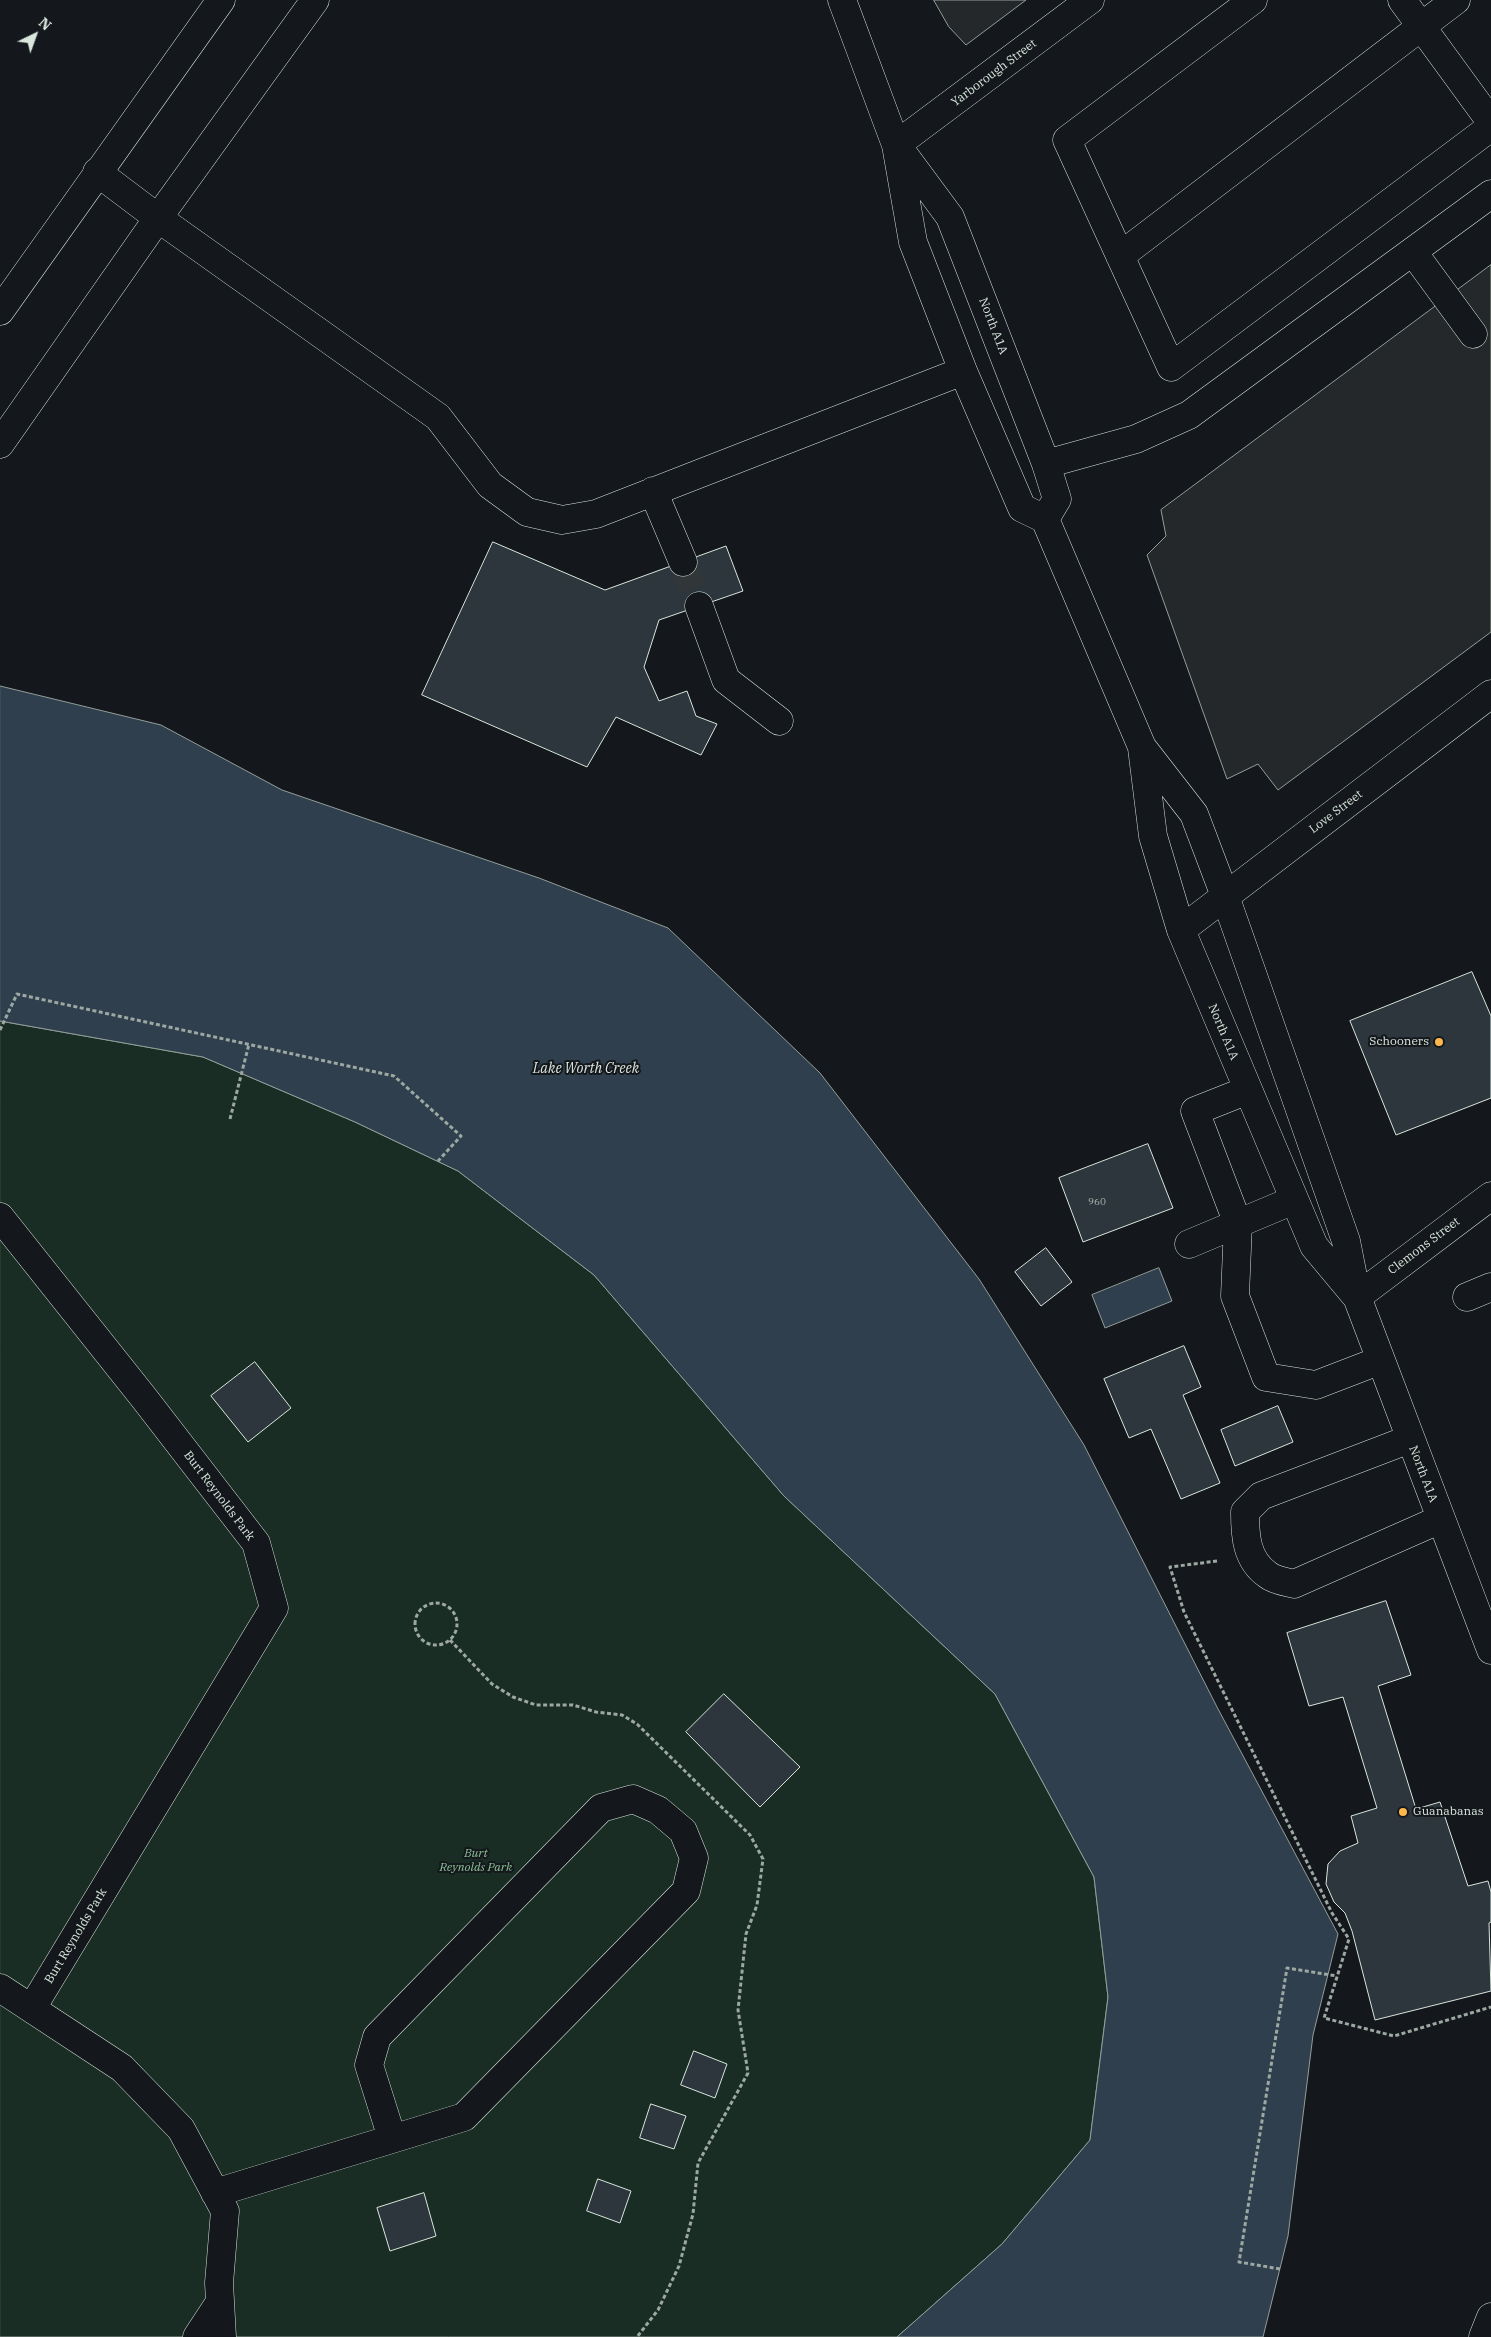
<!DOCTYPE html>
<html>
<head>
<meta charset="utf-8">
<style>
	body { margin:0 }
	#map { position:relative; width:1491px; height:2337px; overflow:hidden; background:#14181c; font-family:"IBM Plex Serif",serif }
	canvas { display:block }
	.north { position:absolute; left:10px; top:10px; width:50px; height:50px; -webkit-text-stroke:4px #14181c; paint-order:stroke; rotate:42deg; font-size:14px; font-weight:700; line-height:20px; text-align:center; color:#d8e6dc }
	.north::after { content:''; display:block; margin:auto; width:18px; height:22px; background:#d8e6dc; clip-path:polygon(50% 0,100% 100%,50% 72%,0 100%) }
</style>
</head>
<body>
<div id="map">
<canvas width="1491" height="2337"></canvas>
<div class="north">N</div>
</div>
<script>
const c = document.querySelector('canvas').getContext('2d');
c.lineJoin = 'round';
function paint(path, color) {
  c.fillStyle = color;
  c.fill(path, 'evenodd');
}
function stroke(path, color, width, dash) {
  c.strokeStyle = color;
  c.lineWidth = width;
  c.lineCap = dash ? 'butt' : 'round';
  c.setLineDash(dash || []);
  c.stroke(path);
}
function label(font, color, halo, rows, align = 'center') {
  c.font = font + ' "IBM Plex Serif",serif';
  c.lineWidth = 4;
  c.setLineDash([]);
  c.textBaseline = 'middle';
  c.strokeStyle = halo;
  c.fillStyle = color;
  for (const [text, x, y, turn = 0] of rows) {
    c.save();
    c.translate(x, y);
    c.rotate((+turn || 0) * Math.PI / 180);
    c.textAlign = isNaN(turn) ? turn : align;
    if (halo) c.strokeText(text, 0, 0);
    c.fillText(text, 0, 0);
    c.restore();
  }
}
const green = new Path2D(`
	M0,1021L203,1057L355,1122L458,1171L594,1275L784,1496L995,1694L1094,1877L1108,1997L1090,2140L1002,2244L897,2337H0Z`);
paint(green, '#1a2d24');
stroke(green, '#939e99', 1);
const parking = new Path2D(`
	M934,0H1026L966,45L949,27Z
	M1491,265V632L1278,790L1258,764L1227,779L1147,555L1166,536L1161,510Z`);
paint(parking, '#24282b');
stroke(parking, '#939e99', 1);
const water = new Path2D(`
	M0,686L161,725L282,790L539,878L668,928L820,1073L979,1279L1084,1445L1217,1707L1338,1934L1313,2035L1288,2236L1263,2337H897L1002,2244L1090,2140L1108,1997L1094,1877L995,1694L784,1496L594,1275L458,1171L355,1122L203,1057L0,1021Z
	M1159,1268L1172,1301L1105,1328L1092,1295Z`);
paint(water, '#2f3f4d');
stroke(water, '#939e99', 1);
const building = new Path2D(`
	M493,542L605,590L726,546L743,591L659,620L644,667L659,701L687,691L696,716L717,724L701,755L616,717L587,767L422,695Z
	M1472,972L1491,1016V1098L1396,1135L1350,1021Z
	M1148,1144L1173,1208L1083,1242L1059,1178Z
	M1046,1248L1072,1282L1041,1306L1015,1272Z
	M1184,1346L1201,1387L1183,1395L1220,1483L1181,1499L1151,1429L1129,1438L1104,1379Z
	M255,1362L291,1408L248,1442L211,1396Z
	M1278,1406L1293,1442L1235,1466L1221,1430Z
	M1386,1601L1411,1675L1378,1686L1416,1809L1440,1802L1468,1886L1488,1881L1491,1892V1922L1489,1923L1491,1991L1375,2020L1352,1931L1345,1913L1334,1902L1326,1884L1328,1864L1340,1851L1358,1843L1351,1816L1377,1808L1343,1697L1309,1706L1287,1633Z
	M724,1694L800,1767L760,1807L686,1732Z
	M694,2051L727,2064L715,2098L681,2085Z
	M651,2104L686,2116L674,2149L640,2138Z
	M598,2179L631,2191L620,2223L587,2211Z
	M424,2193L436,2236L390,2251L377,2208Z`);
paint(building, '#2c363c');
stroke(building, '#d8e6dc', 1);
stroke(new Path2D(`
	M683,562L699,606`), '#313739', 28, [28, 14]);
const minor = new Path2D(`
	M842,0L896,145L913,242L963,371L1022,508L1045,519L1142,747L1194,814L1225,896L1346,1241L1357,1297L1491,1650
	M1253,0L1067,140L1171,367L1491,127
	M1402,0L1491,122
	M896,145L1090,0
	M899,148L950,217L1046,464L1057,499L1045,519
	M97,172L158,218L438,417L490,485L527,512L562,520L596,514L963,371
	M1413,252L1473,334
	M1120,256L1456,0
	M1046,464L1136,439L1189,415L1491,194
	M653,491L683,562
	M699,606L726,680L779,721
	M1142,748L1153,836L1181,930L1314,1246L1354,1294
	M1181,930L1491,694
	M1248,1090L1195,1111L1238,1224L1235,1296L1266,1377L1316,1385L1381,1360
	M0,1217L144,1398L256,1543L274,1608L32,2008
	M1189,1244L1294,1200
	M1357,1297L1491,1196
	M1467,1297L1491,1287
	M1410,1439L1261,1496L1245,1512C1245,1535 1246,1560 1268,1575C1274,1580 1286,1582 1294,1584L1441,1519
	M0,1988L122,2068L181,2129L225,2211L219,2283L222,2337
	M215,2193L464,2117L686,1891L694,1858L683,1831L658,1810L633,1799L601,1808L377,2037L369,2065L392,2138
	M197,2337L220,2302
	M1483,2337L1491,2317`);
const major = new Path2D(`
	M0,311L221,0
	M0,444L158,218L315,0`);
stroke(minor, '#d8e6dc', 29);
stroke(major, '#d8e6dc', 29);
stroke(new Path2D(`
	M0,1030L17,994L394,1076L461,1136L438,1161
	M230,1119L249,1044
	M1217,1561L1170,1567L1184,1612L1332,1913L1349,1939L1324,2018L1394,2036L1491,2007
	M415 1624a21 21 0 1 1 42 0a21 21 0 1 1-42 0Z
	M450,1640L492,1684L513,1697L536,1705H573L596,1712L622,1715L637,1724L750,1835L763,1859L757,1905L746,1934L738,2010L748,2073L698,2163L693,2214L679,2266L658,2310L637,2337
	M1280,2269L1239,2262L1287,1968L1337,1976`), '#9da8a2', 3, [4, 2.5]);
stroke(minor, '#14181c', 28);
stroke(major, '#14181c', 28);
for (const [x, y, r, color] of [
	[1439,1042,5,"#ffb74d"],
	[1403,1812,5,"#ffb74d"]
]) {
  const dot = new Path2D();
  dot.arc(x, y, r, 0, 2 * Math.PI);
  c.fillStyle = color;
  c.fill(dot);
  stroke(dot, '#14181c', 2);
}
label('10px', '#adbab4', null, [
	["960",1097,1202]
]);
label('12px', '#d8e6dc', '#14181c', [
	["Yarborough Street",994,73,-37],
	["North A1A",993,326,69],
	["Love Street",1336,812,-37],
	["North A1A",1223,1032,67],
	["Clemons Street",1424,1246,-37],
	["North A1A",1423,1474,69],
	["Burt Reynolds Park",219,1496,53],
	["Burt Reynolds Park",76,1936,-59]
]);
label('12px', '#d8e6dc', '#14181c', [
	["Schooners",1429,1042],
	["Guanabanas",1413,1812,"left"]
], 'right');
label('italic 12px', '#8ac095', '#14181c', [
	["Burt",476,1854],
	["Reynolds Park",476,1868]
]);
label('italic 14px', '#d8e6dc', '#14181c', [
	["Lake Worth Creek",586,1069]
]);
</script>
</body>
</html>
